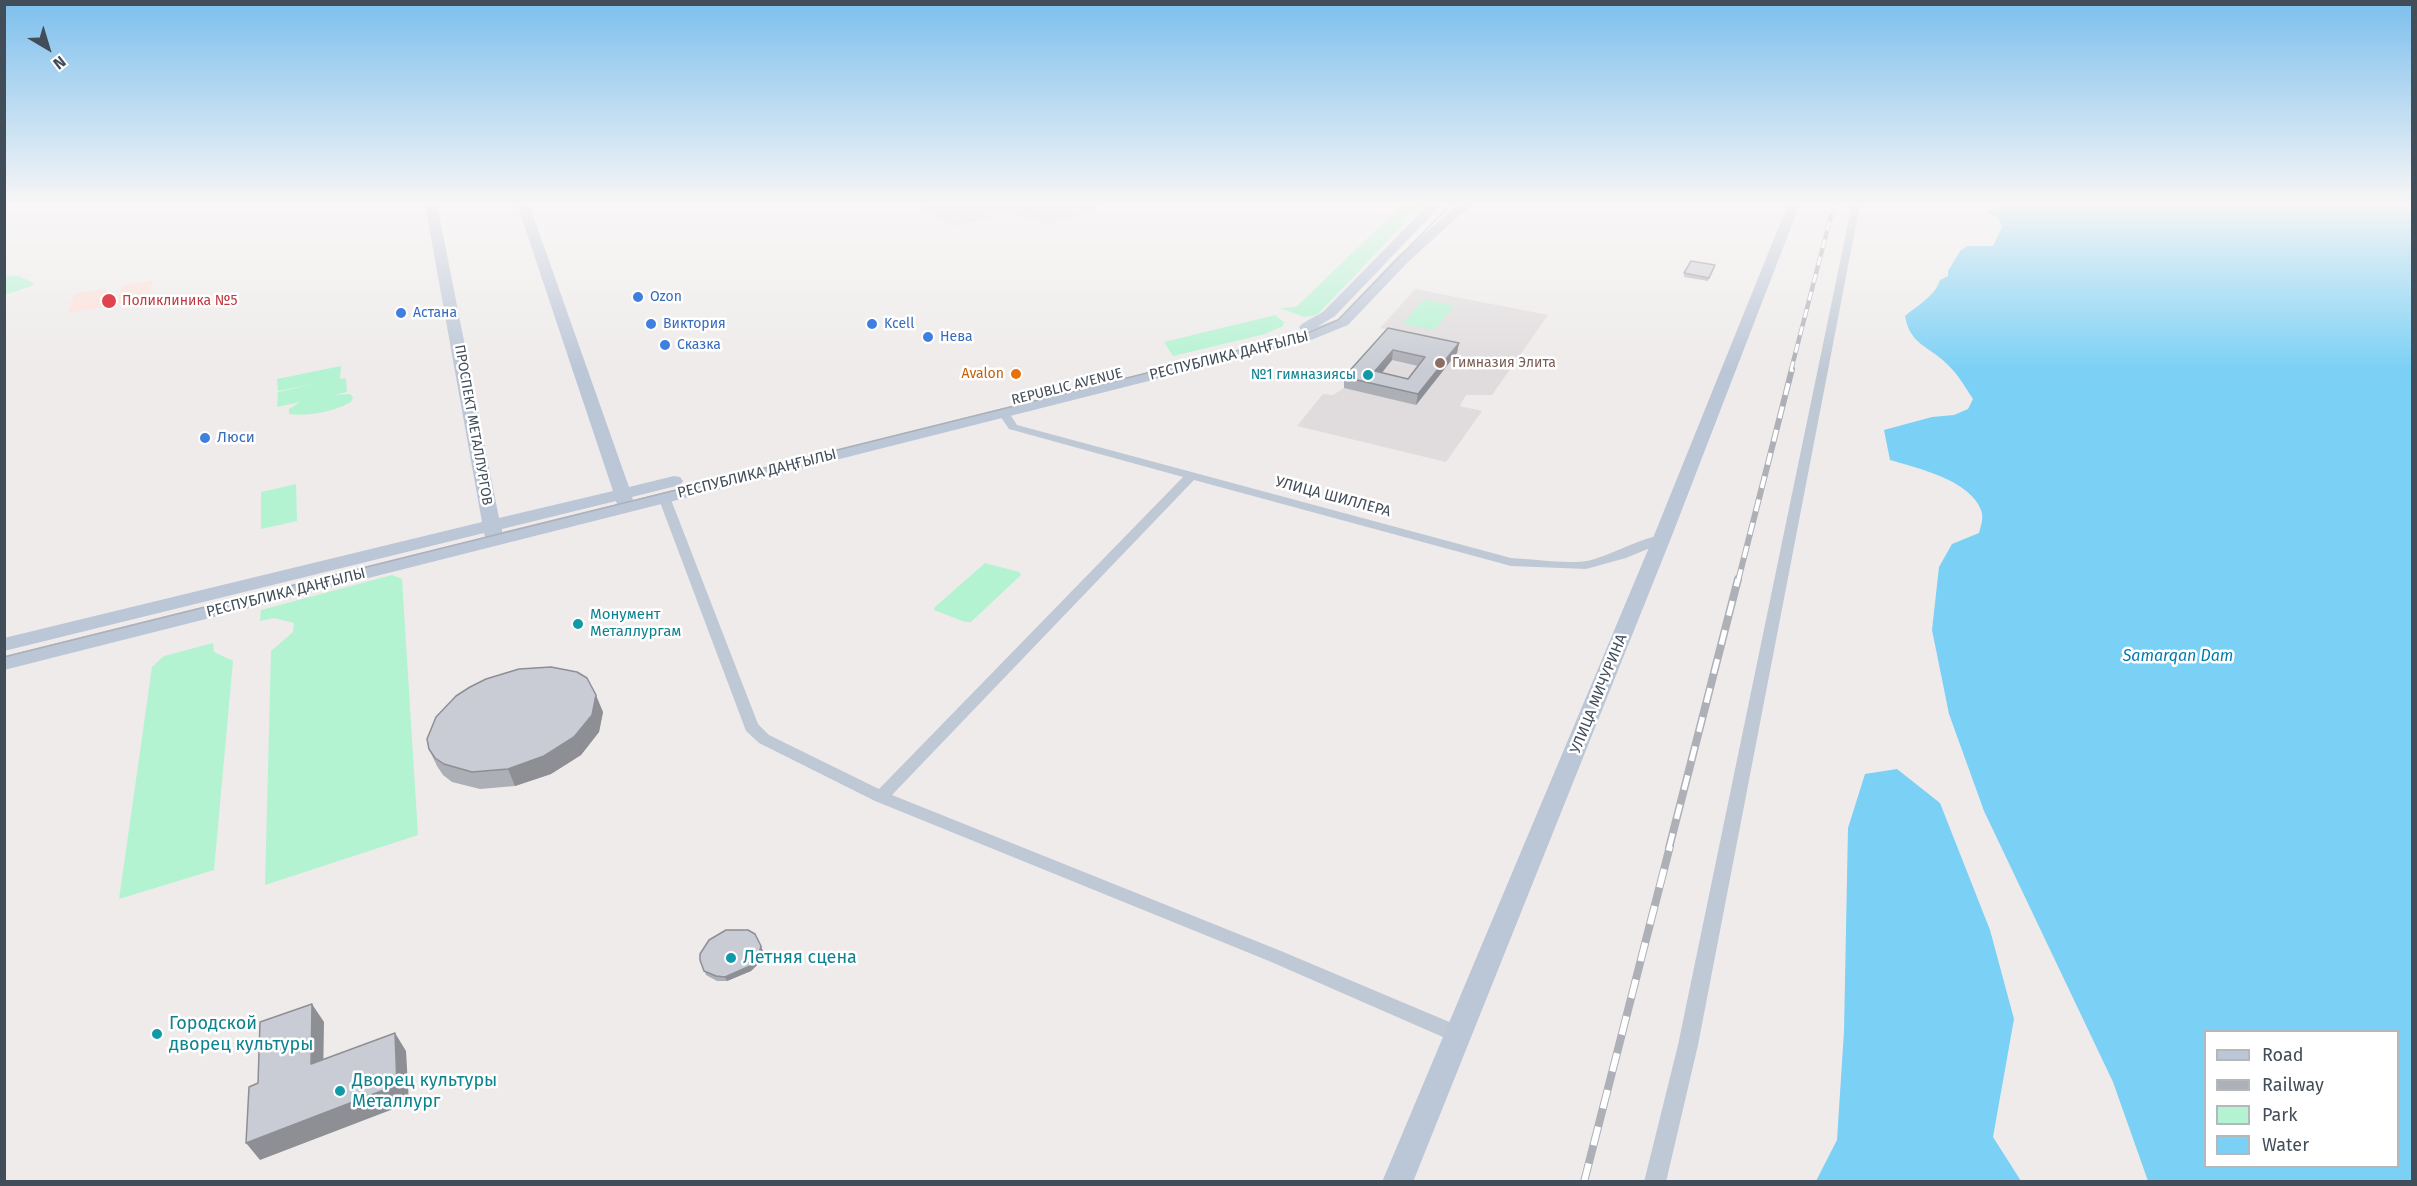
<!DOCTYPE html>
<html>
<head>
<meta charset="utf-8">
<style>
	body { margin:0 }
	#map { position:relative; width:2417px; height:1186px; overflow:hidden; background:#efebeb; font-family:"Fira Sans",sans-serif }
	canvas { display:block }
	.frame { position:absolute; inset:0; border:6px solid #424d5a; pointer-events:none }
	.legend { position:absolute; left:2204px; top:1030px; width:195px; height:138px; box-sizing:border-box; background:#fff; border:2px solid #b3b8bd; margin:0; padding:8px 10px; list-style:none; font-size:18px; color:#424d5a }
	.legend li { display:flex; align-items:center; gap:12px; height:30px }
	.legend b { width:30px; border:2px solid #b3b8bd }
	.north { position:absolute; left:18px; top:18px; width:60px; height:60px; -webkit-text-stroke:4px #fff; paint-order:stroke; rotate:142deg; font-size:16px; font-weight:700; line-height:24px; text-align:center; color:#424d5a }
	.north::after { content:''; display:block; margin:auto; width:21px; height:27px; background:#424d5a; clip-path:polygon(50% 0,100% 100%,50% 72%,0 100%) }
</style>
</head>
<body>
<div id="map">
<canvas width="2417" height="1186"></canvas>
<div class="frame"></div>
<ul class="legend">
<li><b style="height:8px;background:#bbc6d7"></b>Road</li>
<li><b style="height:8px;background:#adb0b7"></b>Railway</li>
<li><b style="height:16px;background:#b3f3d1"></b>Park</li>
<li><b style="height:16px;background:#7bd0f5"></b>Water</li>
</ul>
<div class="north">N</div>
</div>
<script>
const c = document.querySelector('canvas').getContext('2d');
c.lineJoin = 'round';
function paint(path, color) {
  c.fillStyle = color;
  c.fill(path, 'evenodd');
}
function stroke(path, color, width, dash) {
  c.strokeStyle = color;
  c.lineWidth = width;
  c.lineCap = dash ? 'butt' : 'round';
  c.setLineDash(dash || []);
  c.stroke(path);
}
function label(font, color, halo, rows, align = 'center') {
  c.font = font + ' "Fira Sans",sans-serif';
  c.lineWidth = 5;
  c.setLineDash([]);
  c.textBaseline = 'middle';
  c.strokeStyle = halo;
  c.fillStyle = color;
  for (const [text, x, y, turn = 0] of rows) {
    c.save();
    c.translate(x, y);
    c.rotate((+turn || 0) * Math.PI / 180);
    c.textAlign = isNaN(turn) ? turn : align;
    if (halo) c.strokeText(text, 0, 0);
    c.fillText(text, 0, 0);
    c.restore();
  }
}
paint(new Path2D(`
	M921,204H1103L1089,213L1049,224L991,210L984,214L1002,218L951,226L935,219L925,211Z
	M1415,289L1548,315L1492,395H1466L1460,406L1482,411L1446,462L1297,426L1323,394L1333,395L1344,388L1390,330L1380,328Z`), '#e0dcdd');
paint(new Path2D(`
	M153,280L148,299L68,313L74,294L107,288L106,298L119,295L122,286Z`), '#fdddd6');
paint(new Path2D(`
	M1403,204H1425L1419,211L1413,210L1401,221L1406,222L1317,315L1304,317L1280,308L1296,307Z
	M11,276H19L34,283L31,286L5,295V277Z
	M1424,299L1454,306L1434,330L1403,324Z
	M1275,315L1284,322L1283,326L1265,334L1173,356L1164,342Z
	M341,366L340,379L346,378L347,392L334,395L350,394L353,397L351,402C336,411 307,417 289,414V409L300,402L277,407L278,392L314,384L278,391L277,379Z
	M296,484L297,521L261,529V492Z
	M985,563L1019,572L1021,575L971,622H965L934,610L935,607Z
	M392,575L402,579L418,835L265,885L271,651L293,632L294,623L274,618L260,621L261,610Z
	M213,643L214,652L233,661L214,870L119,899L152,667L164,656Z`), '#b3f3d1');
paint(new Path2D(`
	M2003,204H2412V1181H2148L2113,1082L1984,811L1949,714L1932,630L1939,567L1952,544L1979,533C1981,525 1984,518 1981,510C1970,480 1917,468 1890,460L1884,430L1932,417L1954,415L1968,409L1973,399C1965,387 1958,374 1947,364C1929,346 1910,345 1905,316C1917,306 1935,296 1940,280L1948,276V271L1960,251L1967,246H1993L2002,227L1999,219L1987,212L2003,207ZM2206,1032H2398V1166H2206Z
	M1897,769L1940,803L1990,930L2014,1019L1993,1137L2021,1181H1816L1837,1140L1844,1031L1848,828L1865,774Z`), '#7bd0f5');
paint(new Path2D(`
	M1852,204H1860L1698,1045L1666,1182H1644L1678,1045Z
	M1004,410L1008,411L1017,425L1511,558C1533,559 1566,564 1587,561C1605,558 1653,532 1667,535L1668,538L1667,541L1626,558L1586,569L1511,566L1194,480L892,795L1281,951L1466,1029L1469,1035L1466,1041L1459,1043L1452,1041L1269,961L875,801L759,743L746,731L658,497L660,494L664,493L670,497L758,724L769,735L879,789L1183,477L1009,429L998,413Z`), '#bfc9d5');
paint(new Path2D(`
	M425,204H437L499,518L613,491L517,204H529L629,487L674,476L680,477L683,481L680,485L632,497L633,500L1301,334L1310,330H1301L1299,327C1305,320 1317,317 1325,310L1429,204H1442L1335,316L1317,327L1338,319L1398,256L1459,204H1472L1408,262L1348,325L1311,340L4,670V656L485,537L484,533L4,651V638L482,522ZM616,501L617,504L502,532V529Z
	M1788,204H1800L1671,538L1413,1182H1382L1653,538Z`), '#bbc6d7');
stroke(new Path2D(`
	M4,657L1308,333L1338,320L1451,204`), '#adb0b7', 1.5);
const railFar3 = new Path2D(`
	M1791,370L1834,204`);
const railFar2 = new Path2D(`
	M1738,581L1792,369`);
const railFar1 = new Path2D(`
	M1669,848L1738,579`);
const rail = new Path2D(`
	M1584,1182L1670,846`);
stroke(railFar3, '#adb0b7', 4.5);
stroke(railFar2, '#adb0b7', 6);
stroke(railFar1, '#adb0b7', 8);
stroke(rail, '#adb0b7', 8);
stroke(railFar3, '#fff', 3, [9]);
stroke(railFar2, '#fff', 4, [12]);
stroke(railFar1, '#fff', 5, [15]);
stroke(rail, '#fff', 6, [19]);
paint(new Path2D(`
	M1013,204H1039L1031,209L1014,206Z
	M1714,268L1708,281L1684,277V273Z
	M1388,328L1459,343L1457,353L1416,405L1344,388V377ZM1392,360L1418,366L1408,379L1382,373Z
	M603,712L599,732L581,755L551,774L515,786L480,789L452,782L443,775L437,766L429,749Z
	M763,951L760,962L751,971L727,981H717L706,975L700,960Z`), '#adafb6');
paint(new Path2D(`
	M1031,204H1039L1031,209Z
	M1459,343L1457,353L1416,405L1418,394Z
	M1393,350L1392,360L1374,382L1375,371Z
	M596,695L603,712L599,732L581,755L551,774L515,786L508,769Z
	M761,946L763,951L760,962L751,971L727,981L725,977Z
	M312,1004L324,1022L323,1082L311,1064Z
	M395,1033L406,1051L409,1103L260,1160L246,1143Z`), '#8d8f94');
const building = new Path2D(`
	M1691,261L1715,265L1709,278L1684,273Z
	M1388,328L1459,343L1418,394L1344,377ZM1393,350L1425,357L1408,379L1375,371Z
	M551,667L577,672L587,678L596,695L592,715L574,737L544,756L508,769L472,772L444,764L435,758L429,749L427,739L436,717L456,696L470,687L486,679L519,669Z
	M726,930H748L755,934L761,946L758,957L750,966L725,977L716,976L704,971L700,960V954L709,940Z
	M312,1004L311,1064L395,1033L397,1085L246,1143L249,1087L258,1083L260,1022Z`);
paint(building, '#c9ccd4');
stroke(building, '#8d8f94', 1.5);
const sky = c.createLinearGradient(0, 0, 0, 370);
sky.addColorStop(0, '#7cbfed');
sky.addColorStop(0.55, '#f8f6f6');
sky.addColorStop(1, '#f8f6f600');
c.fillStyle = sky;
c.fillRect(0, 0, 2417, 370);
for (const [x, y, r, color] of [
	[638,297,6,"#3f7fe0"],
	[109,301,8,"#e0444e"],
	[401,313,6,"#3f7fe0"],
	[651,324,6,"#3f7fe0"],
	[872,324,6,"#3f7fe0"],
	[928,337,6,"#3f7fe0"],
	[665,345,6,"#3f7fe0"],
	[1440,363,6,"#8d6e63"],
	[1016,374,6,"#e8710a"],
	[1368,375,6,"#0f9aa8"],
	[205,438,6,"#3f7fe0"],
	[578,624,6,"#0f9aa8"],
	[731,958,6,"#0f9aa8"],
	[157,1034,6,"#0f9aa8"],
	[340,1091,6,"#0f9aa8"]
]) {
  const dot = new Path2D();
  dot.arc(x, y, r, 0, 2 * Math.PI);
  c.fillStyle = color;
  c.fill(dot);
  stroke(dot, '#fff', 2);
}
label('14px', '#366cbe', '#fff', [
	["Ozon",650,297],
	["Астана",413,313],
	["Виктория",663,324],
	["Kcell",884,324],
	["Нева",940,337],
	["Сказка",677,345]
], 'left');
label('14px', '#be3a42', '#fff', [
	["Поликлиника №5",122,301]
], 'left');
label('14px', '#785e54', '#fff', [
	["Гимназия Элита",1452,363]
], 'left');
label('14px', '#c56008', '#fff', [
	["Avalon",1004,374]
], 'right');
label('14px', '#0d838f', '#fff', [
	["№1 гимназиясы",1356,375]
], 'right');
label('14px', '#424d5a', '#fff', [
	["REPUBLIC AVENUE",1067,387,-14],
	["ПРОСПЕКТ МЕТАЛЛУРГОВ",473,425,80]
]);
label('15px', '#424d5a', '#fff', [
	["РЕСПУБЛИКА ДАҢҒЫЛЫ",1229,356,-14],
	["РЕСПУБЛИКА ДАҢҒЫЛЫ",757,474,-14],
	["УЛИЦА ШИЛЛЕРА",1333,497,15],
	["РЕСПУБЛИКА ДАҢҒЫЛЫ",286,593,-14],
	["УЛИЦА МИЧУРИНА",1599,694,-68]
]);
label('15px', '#366cbe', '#fff', [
	["Люси",217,438]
], 'left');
label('15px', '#0d838f', '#fff', [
	["Монумент",590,615],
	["Металлургам",590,632]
], 'left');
label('italic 16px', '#007baf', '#fff', [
	["Samarqan Dam",2178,657]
]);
label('18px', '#0d838f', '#fff', [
	["Летняя сцена",743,958],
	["Городской",169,1024],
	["дворец культуры",169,1045],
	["Дворец культуры",352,1081],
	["Металлург",352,1102]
], 'left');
</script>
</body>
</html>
